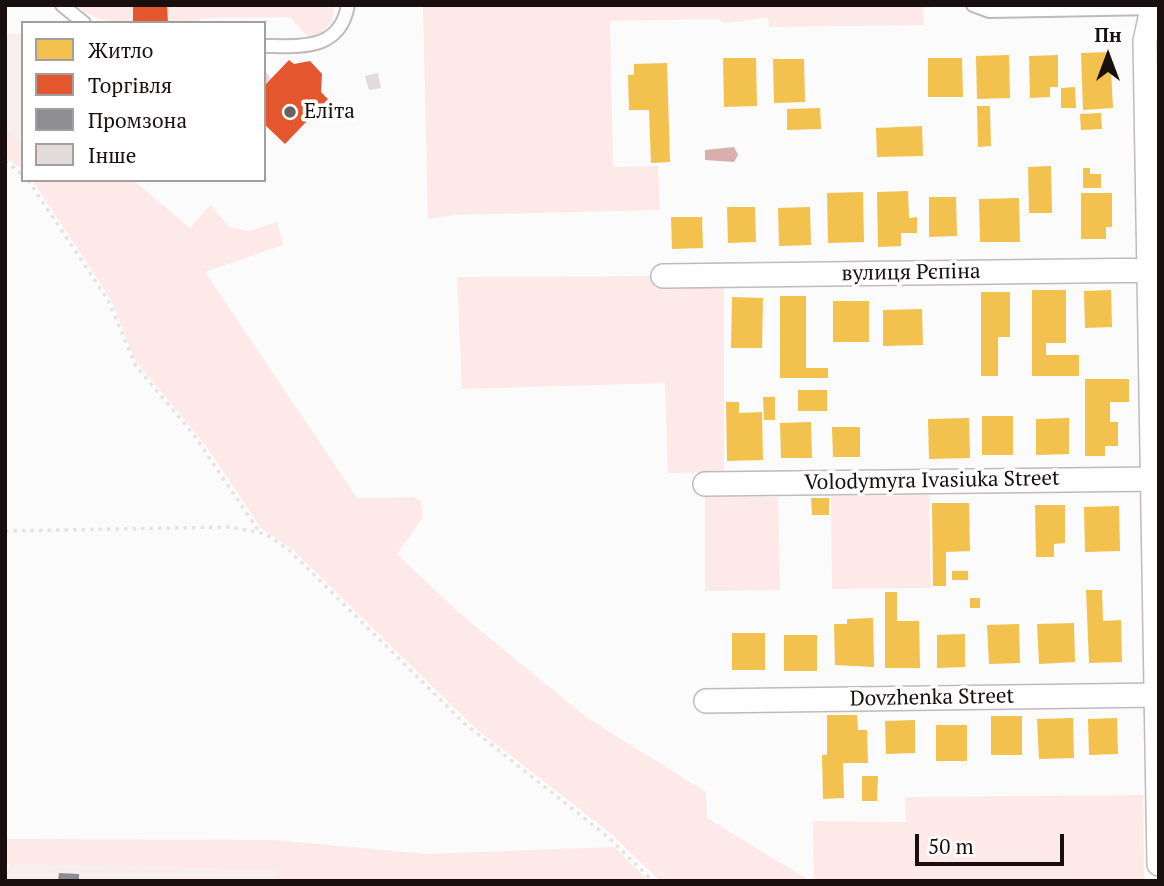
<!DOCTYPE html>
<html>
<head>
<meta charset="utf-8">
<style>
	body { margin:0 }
	#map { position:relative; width:1164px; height:886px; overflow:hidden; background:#fbfbfb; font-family:"PT Serif",serif }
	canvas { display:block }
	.frame { position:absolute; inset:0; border:7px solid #190f0f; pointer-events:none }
	.legend { position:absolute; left:21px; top:21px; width:245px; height:161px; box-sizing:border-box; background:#fff; border:2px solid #a39f9f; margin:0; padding:9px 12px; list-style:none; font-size:21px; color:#190f0f }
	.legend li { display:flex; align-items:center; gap:14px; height:35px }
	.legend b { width:35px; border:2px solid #a39f9f }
	.north { position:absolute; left:1073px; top:21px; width:70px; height:70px; -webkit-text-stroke:5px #fff; paint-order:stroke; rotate:0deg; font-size:19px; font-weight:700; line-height:28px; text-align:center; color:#190f0f }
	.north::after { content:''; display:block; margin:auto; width:24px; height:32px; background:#190f0f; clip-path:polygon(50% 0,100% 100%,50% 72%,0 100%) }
	.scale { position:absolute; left:915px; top:834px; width:149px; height:32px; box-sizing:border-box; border:4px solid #190f0f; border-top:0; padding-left:9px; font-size:21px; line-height:24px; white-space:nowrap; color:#190f0f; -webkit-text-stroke:5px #fff; paint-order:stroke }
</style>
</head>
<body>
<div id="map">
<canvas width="1164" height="886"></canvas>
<div class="frame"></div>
<ul class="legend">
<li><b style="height:19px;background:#f2c14e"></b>Житло</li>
<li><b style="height:19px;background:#e4572e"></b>Торгівля</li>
<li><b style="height:19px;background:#8d8d92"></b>Промзона</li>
<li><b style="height:19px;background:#e1dbdb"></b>Інше</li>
</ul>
<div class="north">Пн</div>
<div class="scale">50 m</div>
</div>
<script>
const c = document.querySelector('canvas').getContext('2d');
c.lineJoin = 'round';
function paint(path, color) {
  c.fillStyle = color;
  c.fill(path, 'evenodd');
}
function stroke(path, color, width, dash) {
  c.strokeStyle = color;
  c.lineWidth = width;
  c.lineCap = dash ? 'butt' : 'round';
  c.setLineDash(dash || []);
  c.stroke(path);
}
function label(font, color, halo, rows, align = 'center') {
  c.font = font + ' "PT Serif",serif';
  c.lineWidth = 7;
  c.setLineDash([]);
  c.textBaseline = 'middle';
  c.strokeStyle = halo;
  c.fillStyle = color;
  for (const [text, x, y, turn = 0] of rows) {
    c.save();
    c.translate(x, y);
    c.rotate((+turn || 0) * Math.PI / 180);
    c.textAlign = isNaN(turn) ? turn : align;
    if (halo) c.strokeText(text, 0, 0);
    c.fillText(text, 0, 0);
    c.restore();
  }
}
paint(new Path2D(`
	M5,33L23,34L21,145L5,129Z
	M9,864L428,873L429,881H5Z`), '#f8eeee');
paint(new Path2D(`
	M76,5H334C334,24 326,33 308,37L290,17L201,18L198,23C160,23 107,33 76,5Z
	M423,5H951L923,8L924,25L769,27L768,18C752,18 739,23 723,23L718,19L610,21L613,167L658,166L660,210L454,215L428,219Z
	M5,129L23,145V170L5,157Z
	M32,180H133L190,228L211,205L229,227L249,231L277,222L283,245L205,272L357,498L414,497L421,501L423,517L397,554L458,612L587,718L706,792L707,818L810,881H660L609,832L474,727L292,549L261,528L206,446L135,360L110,298Z
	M663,276L724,282V472L668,473L665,383L462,389L457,277Z
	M929,495L931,588L832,589L831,496Z
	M705,497H778L780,590L705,591Z
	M1143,795L1144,881H814L813,821L906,822L905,797Z
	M5,839L274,840L426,854L614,847L649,881H277L276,870L5,864Z`), '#fce9e8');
paint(new Path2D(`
	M734,147L738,155L734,162L705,160V150Z`), '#d9afad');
paint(new Path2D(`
	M1110,52L1113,108L1083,110L1081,53Z
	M1009,55L1010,98L977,99L976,56Z
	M1058,55V87H1050V97L1030,98L1029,56Z
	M723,58H756L757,106L724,107Z
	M928,58H962L963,97H928Z
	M773,59H804L805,102L774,103Z
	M667,63L670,162L651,163L649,110H629L628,75H634V64Z
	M1075,87L1076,108H1061V88Z
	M977,106H990L991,146L978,147Z
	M820,108L821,129L787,130V109Z
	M1101,113L1102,129L1081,130L1080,114Z
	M922,126L923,156L877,157L876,128Z
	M1051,166L1052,213H1029L1028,167Z
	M1083,168H1090V174H1101V188H1083Z
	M908,191L909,218L917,217V233H901V246L878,247L877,192Z
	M863,192L864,242L828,243L827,193Z
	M1081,193H1112V227H1106V239H1081Z
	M929,197H956L957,236L929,237Z
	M1019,198L1020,242H980L979,199Z
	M727,207H755L756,242L728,243Z
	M810,207L811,245L779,246L778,208Z
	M671,217H702L703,248L672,249Z
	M1032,290H1066V343H1046V355H1079V376H1032Z
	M1111,290L1112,327L1085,328L1084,291Z
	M981,292H1010V337H998V376H981Z
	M780,296H806V368H828V378H780Z
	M732,297L763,298L762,348H731Z
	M833,301H869V342H833Z
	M922,309L923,345L883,346V310Z
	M1085,379H1129V402H1110V422H1118V446H1105V456H1085Z
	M798,390H827V411H798Z
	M763,397H775V420H764Z
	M726,402H739V413L762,412L763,460L727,461Z
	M982,416H1013V455H982Z
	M969,418L970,458L929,459L928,419Z
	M1069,418V454L1036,455V419Z
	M811,422L812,458H781L780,423Z
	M832,427H860V457H833Z
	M811,498H829V515H812Z
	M932,503H969L970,551L946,552V586H933Z
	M1035,505H1065V543L1054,544V557H1036Z
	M1119,506L1120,551L1085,552L1084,507Z
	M952,571H968V580H952Z
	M1086,590H1102L1103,621L1121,620L1122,662L1089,663Z
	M885,592H897V621H919L920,668H885Z
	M970,598H980V608H970Z
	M873,618L874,667L835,665L834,624H847V619Z
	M1074,623L1075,662L1039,664L1037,624Z
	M1019,624L1020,663L989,664L987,625Z
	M732,633H765V670H732Z
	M965,634V667L937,668V635Z
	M784,635H817V671H784Z
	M827,715H857L858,730H867L868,763H843L844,798L823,799L822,755H827Z
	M991,716H1022V755H991Z
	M1073,718L1074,758L1039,759L1037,719Z
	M1117,718L1118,754L1089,755L1088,719Z
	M915,720V753L886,754L885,721Z
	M936,725H967V761H936Z
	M862,776H878L877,801H862Z`), '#f2c14e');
paint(new Path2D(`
	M133,5H167L168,23H133Z
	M289,60L294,64L310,61L322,74L321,92L328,99L285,144L264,124V86Z`), '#e4572e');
paint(new Path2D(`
	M59,873L79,874V881H58Z`), '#8d8d92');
paint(new Path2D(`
	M264,70L271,78L264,86Z
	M378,73L381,88L369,90L365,76Z`), '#e1dbdb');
const service = new Path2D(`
	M62,5L84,23
	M973,5L989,11L1157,8
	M264,46C301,46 340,51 348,5`);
const minor = new Path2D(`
	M1159,6L1150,18L1145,41L1159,864
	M663,276L1159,270
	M705,484L1159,479
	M706,701L1159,695`);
stroke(service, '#c0baba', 16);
stroke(minor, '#c0baba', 26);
stroke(new Path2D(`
	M5,161L23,175
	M28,180L108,300L136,366L194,435L258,530
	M5,531L230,527L266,534L289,550L464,723L608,837L653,881`), '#e4e4e4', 3.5, [3.5, 5]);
stroke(service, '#fefefe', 12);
stroke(minor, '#fefefe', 23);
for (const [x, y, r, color] of [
	[290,112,7,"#686262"]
]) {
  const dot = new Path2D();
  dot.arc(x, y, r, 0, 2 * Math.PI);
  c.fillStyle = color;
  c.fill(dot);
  stroke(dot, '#fff', 2.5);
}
label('21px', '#190f0f', '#fff', [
	["Еліта",304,112]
], 'left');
label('21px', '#190f0f', '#fff', [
	["вулиця Рєпіна",911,273,-1],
	["Volodymyra Ivasiuka Street",932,481,-1],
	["Dovzhenka Street",932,698,-1]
]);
</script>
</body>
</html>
